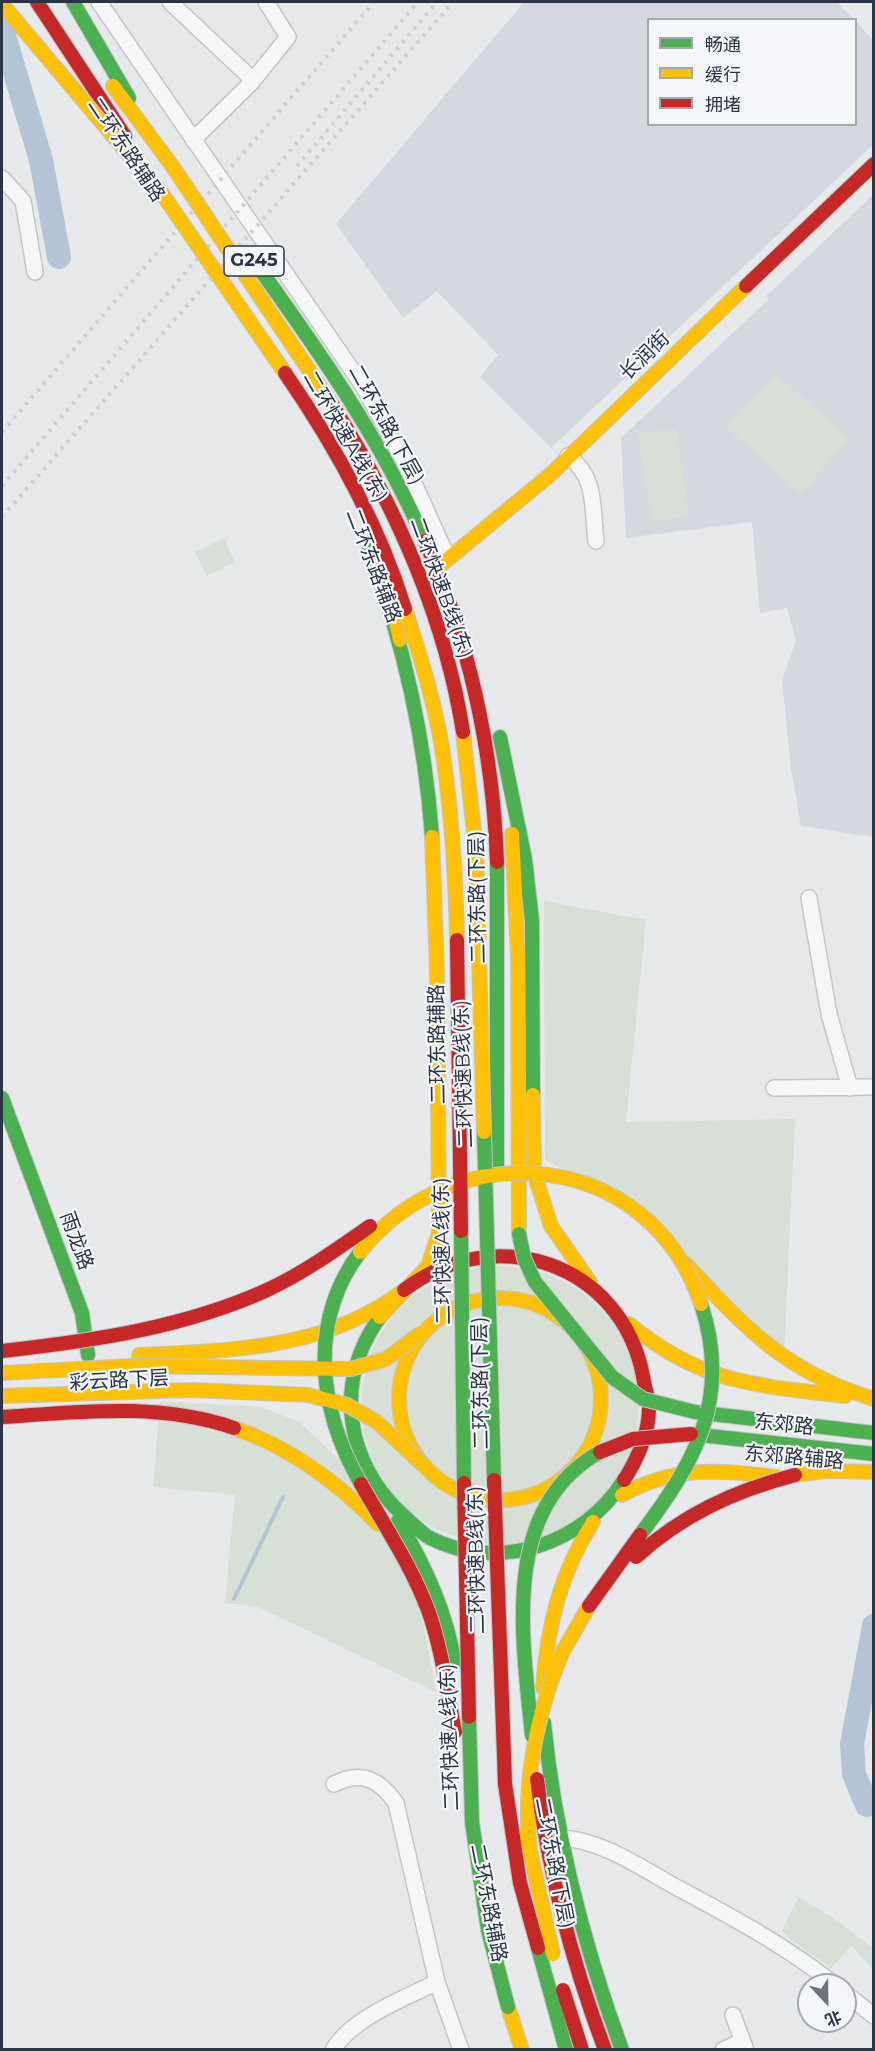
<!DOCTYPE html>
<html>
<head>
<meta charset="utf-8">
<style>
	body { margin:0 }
	#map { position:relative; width:875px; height:2051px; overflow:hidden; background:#e6e8ea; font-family:Montserrat,"Noto Sans SC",sans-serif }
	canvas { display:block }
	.frame { position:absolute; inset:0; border:3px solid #2b3445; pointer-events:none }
	.legend { position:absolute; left:647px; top:18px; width:210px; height:108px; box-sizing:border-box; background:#f4f6f9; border:2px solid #a4a8b1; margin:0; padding:8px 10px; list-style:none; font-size:18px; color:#2b3445 }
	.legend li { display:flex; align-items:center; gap:12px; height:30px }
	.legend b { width:30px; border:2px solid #a4a8b1 }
	.north { position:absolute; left:797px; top:1973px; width:60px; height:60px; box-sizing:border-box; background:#f4f6f9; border:2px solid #a4a8b1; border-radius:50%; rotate:158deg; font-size:16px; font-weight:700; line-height:24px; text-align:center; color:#2b3445 }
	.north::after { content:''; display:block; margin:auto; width:21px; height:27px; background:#6c737f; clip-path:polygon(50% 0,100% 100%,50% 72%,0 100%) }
</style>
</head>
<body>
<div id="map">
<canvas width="875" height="2051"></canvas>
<div class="frame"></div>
<ul class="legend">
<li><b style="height:8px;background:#4caf50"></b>畅通</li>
<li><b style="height:8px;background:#ffc107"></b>缓行</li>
<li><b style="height:8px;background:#c62828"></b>拥堵</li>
</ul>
<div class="north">北</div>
</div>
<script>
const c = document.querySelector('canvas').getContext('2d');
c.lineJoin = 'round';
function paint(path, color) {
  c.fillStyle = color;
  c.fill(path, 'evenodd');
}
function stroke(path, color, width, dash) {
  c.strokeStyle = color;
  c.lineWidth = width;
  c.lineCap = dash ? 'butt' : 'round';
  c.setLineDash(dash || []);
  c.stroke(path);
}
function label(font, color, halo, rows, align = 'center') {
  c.font = font + ' Montserrat,"Noto Sans SC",sans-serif';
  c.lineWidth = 4.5;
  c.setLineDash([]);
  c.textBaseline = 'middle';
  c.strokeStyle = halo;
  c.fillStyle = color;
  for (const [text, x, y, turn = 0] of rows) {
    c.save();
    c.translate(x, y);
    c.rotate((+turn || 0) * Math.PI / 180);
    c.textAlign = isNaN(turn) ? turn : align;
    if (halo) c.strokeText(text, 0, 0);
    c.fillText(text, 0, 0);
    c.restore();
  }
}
paint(new Path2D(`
	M524,2H837L854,19L648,20V124H856V21L873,41V145L551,448L480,377L498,355L437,291L403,318L336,224Z
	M873,195V837L801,826L791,769L782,680L796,641L787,608L760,613L752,522L626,538L621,438L769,299L766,296Z`), '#d4d7dd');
paint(new Path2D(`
	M775,373L850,439L801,494L727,428Z
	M676,428L689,516L652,522L638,434Z
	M224,538L235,562L207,576L195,552Z
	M544,901L646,920L626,1122L795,1119L784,1352L623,1198L545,1160Z
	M361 1405a139 139 0 1 1 278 0a139 139 0 1 1-278 0Z
	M160,1401L261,1407L299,1422L349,1469L410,1551L436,1692L258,1607L225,1603L235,1495L153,1487Z
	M799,1897L830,1916L873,1948V1969L851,1946L831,1968L789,1938L782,1930Z`), '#d6ded6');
stroke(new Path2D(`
	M234,1599L283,1497`), '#b4c4d5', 4);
stroke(new Path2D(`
	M2,29L41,160L59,257
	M867,1805L854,1774L852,1744L874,1626`), '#b4c4d5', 24);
const street = new Path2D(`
	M99,2L363,386L404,461L446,554
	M170,2L253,80
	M193,140L251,83L288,37L266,2
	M2,178L23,201L35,272
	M568,456C597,477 592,508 596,541
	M809,898L829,1014L850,1088
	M774,1088L874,1087
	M334,1784C361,1770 379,1779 396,1803L437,1982L461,2050
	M560,1838C600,1839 640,1867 674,1886C730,1916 785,1945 835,1985
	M845,1993L874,2016
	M733,2015L746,2050
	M333,2050C351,2018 406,1998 437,1982
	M723,2050L742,2041`);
const fast = new Path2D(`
	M73,2L129,98
	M249,254C315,346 380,436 425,541
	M369,550C404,644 425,737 432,837
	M500,737L525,859L532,920L533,1095
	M2,1098L82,1313L88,1355
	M497,1169V862
	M380,1317C332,1383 346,1465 405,1517C413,1524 421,1533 430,1538C499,1573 584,1544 624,1480
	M695,1412L874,1433
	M691,1434L874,1454
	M398,1521C426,1566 446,1611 455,1664
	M544,1723C555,1836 583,1943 622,2050`);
const slow = new Path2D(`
	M113,86L173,167
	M436,569L551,474L746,286
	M392,603L400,640
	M512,834L518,956L519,1234
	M533,1095L534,1173L551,1226L590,1282
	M686,1264C746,1329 787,1373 874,1399
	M399 1399a101 101 0 1 1 202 0a101 101 0 1 1-202 0Z
	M380,1317L428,1266L439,1233L437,969L432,837
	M629,1324C702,1384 755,1385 845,1396
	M139,1355C233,1350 326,1350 404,1290
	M234,1428C290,1447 337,1482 378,1524
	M795,1475L825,1471L874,1472
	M622,1495C676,1465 718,1470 777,1477
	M554,1673L563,1651L589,1606
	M543,1688C547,1628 560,1573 593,1522
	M508,2007L522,2050`);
const jam = new Path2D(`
	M37,2L125,136
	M746,286L874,164
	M425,541C470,644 493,750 497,862
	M404,1290C494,1221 621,1262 643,1376C644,1386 649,1397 649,1408C649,1433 637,1460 624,1480
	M2,1417C80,1412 158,1402 234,1428`);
stroke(street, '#c4c6c8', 18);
stroke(fast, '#c4c6c8', 16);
stroke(slow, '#c4c6c8', 16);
stroke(jam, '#c4c6c8', 16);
stroke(street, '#f5f6f7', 15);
stroke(fast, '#4caf50', 14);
stroke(slow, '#ffc107', 14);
stroke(jam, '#c62828', 14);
stroke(new Path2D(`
	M297,166L437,2
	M2,432L374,2
	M2,486L418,2
	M2,517L453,2`), '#cecfd2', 4, [3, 6]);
const fastBridge = new Path2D(`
	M484,1132L494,1480
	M461,1231L464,1483
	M519,1234L524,1258L535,1282L612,1377L643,1399L695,1412
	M360,1252C307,1323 319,1411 361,1484
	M640,1535C696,1461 732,1398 701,1304
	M469,1717L472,1822L488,1930L508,2007
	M532,1736C523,1640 499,1508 600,1452
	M538,1948L566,2050`);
const slowBridge = new Path2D(`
	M2,4L163,195L285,373
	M173,167L333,406
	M405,609C421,658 437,709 444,761C452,820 456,881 457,940
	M463,732L476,850L484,1132
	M360,1252C458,1130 651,1151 701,1304
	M2,1373L133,1366L351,1369L386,1359L421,1333
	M2,1396L192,1390L308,1395L347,1405L377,1422L423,1465
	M526,1833L553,1954
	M530,1852C523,1790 533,1732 554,1673`);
const jamBridge = new Path2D(`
	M285,373C334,444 379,525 405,609
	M333,406C394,504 445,617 463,732
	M457,940L461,1231
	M2,1351C92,1341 182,1328 265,1291C302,1274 336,1250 370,1226
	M600,1452L633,1439L691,1434
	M494,1480L505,1784L520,1883L538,1948
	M464,1483L469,1717
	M361,1484C384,1525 411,1565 428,1610C442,1649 447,1691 455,1732
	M636,1557C682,1515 734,1491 795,1475
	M589,1606L640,1535
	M537,1779C548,1873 572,1962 605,2050
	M563,1990L582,2050`);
stroke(fastBridge, '#c2c5c8', 16, []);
stroke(slowBridge, '#c2c5c8', 16, []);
stroke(jamBridge, '#c2c5c8', 16, []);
stroke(fastBridge, '#4caf50', 14);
stroke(slowBridge, '#ffc107', 14);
stroke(jamBridge, '#c62828', 14);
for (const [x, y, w] of [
	[254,261,60]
]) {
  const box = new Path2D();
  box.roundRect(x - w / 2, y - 15, w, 30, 4.5);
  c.fillStyle = '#f4f6f9';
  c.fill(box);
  stroke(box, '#2b3445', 1.5);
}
label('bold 18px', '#2b3445', null, [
	["G245",254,261]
]);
label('20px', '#2b3445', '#f4f6f9', [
	["二环东路辅路",126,150,56],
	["长润街",645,356,-44],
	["二环东路(下层)",386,425,61],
	["二环快速A线(东)",345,437,60],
	["二环东路辅路",373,566,69],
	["二环快速B线(东)",441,588,70],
	["二环东路(下层)",478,897,-91],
	["二环东路辅路",438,1044,-91],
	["二环快速B线(东)",464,1074,-92],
	["雨龙路",76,1241,70],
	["二环快速A线(东)",443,1251,-91],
	["彩云路下层",119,1381,-3],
	["二环东路(下层)",481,1383,-91],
	["东郊路",784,1425,6],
	["东郊路辅路",794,1458,5],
	["二环快速B线(东)",477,1560,-91],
	["二环快速A线(东)",450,1737,-92],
	["二环东路(下层)",554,1863,79],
	["二环东路辅路",488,1903,79]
]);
</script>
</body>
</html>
